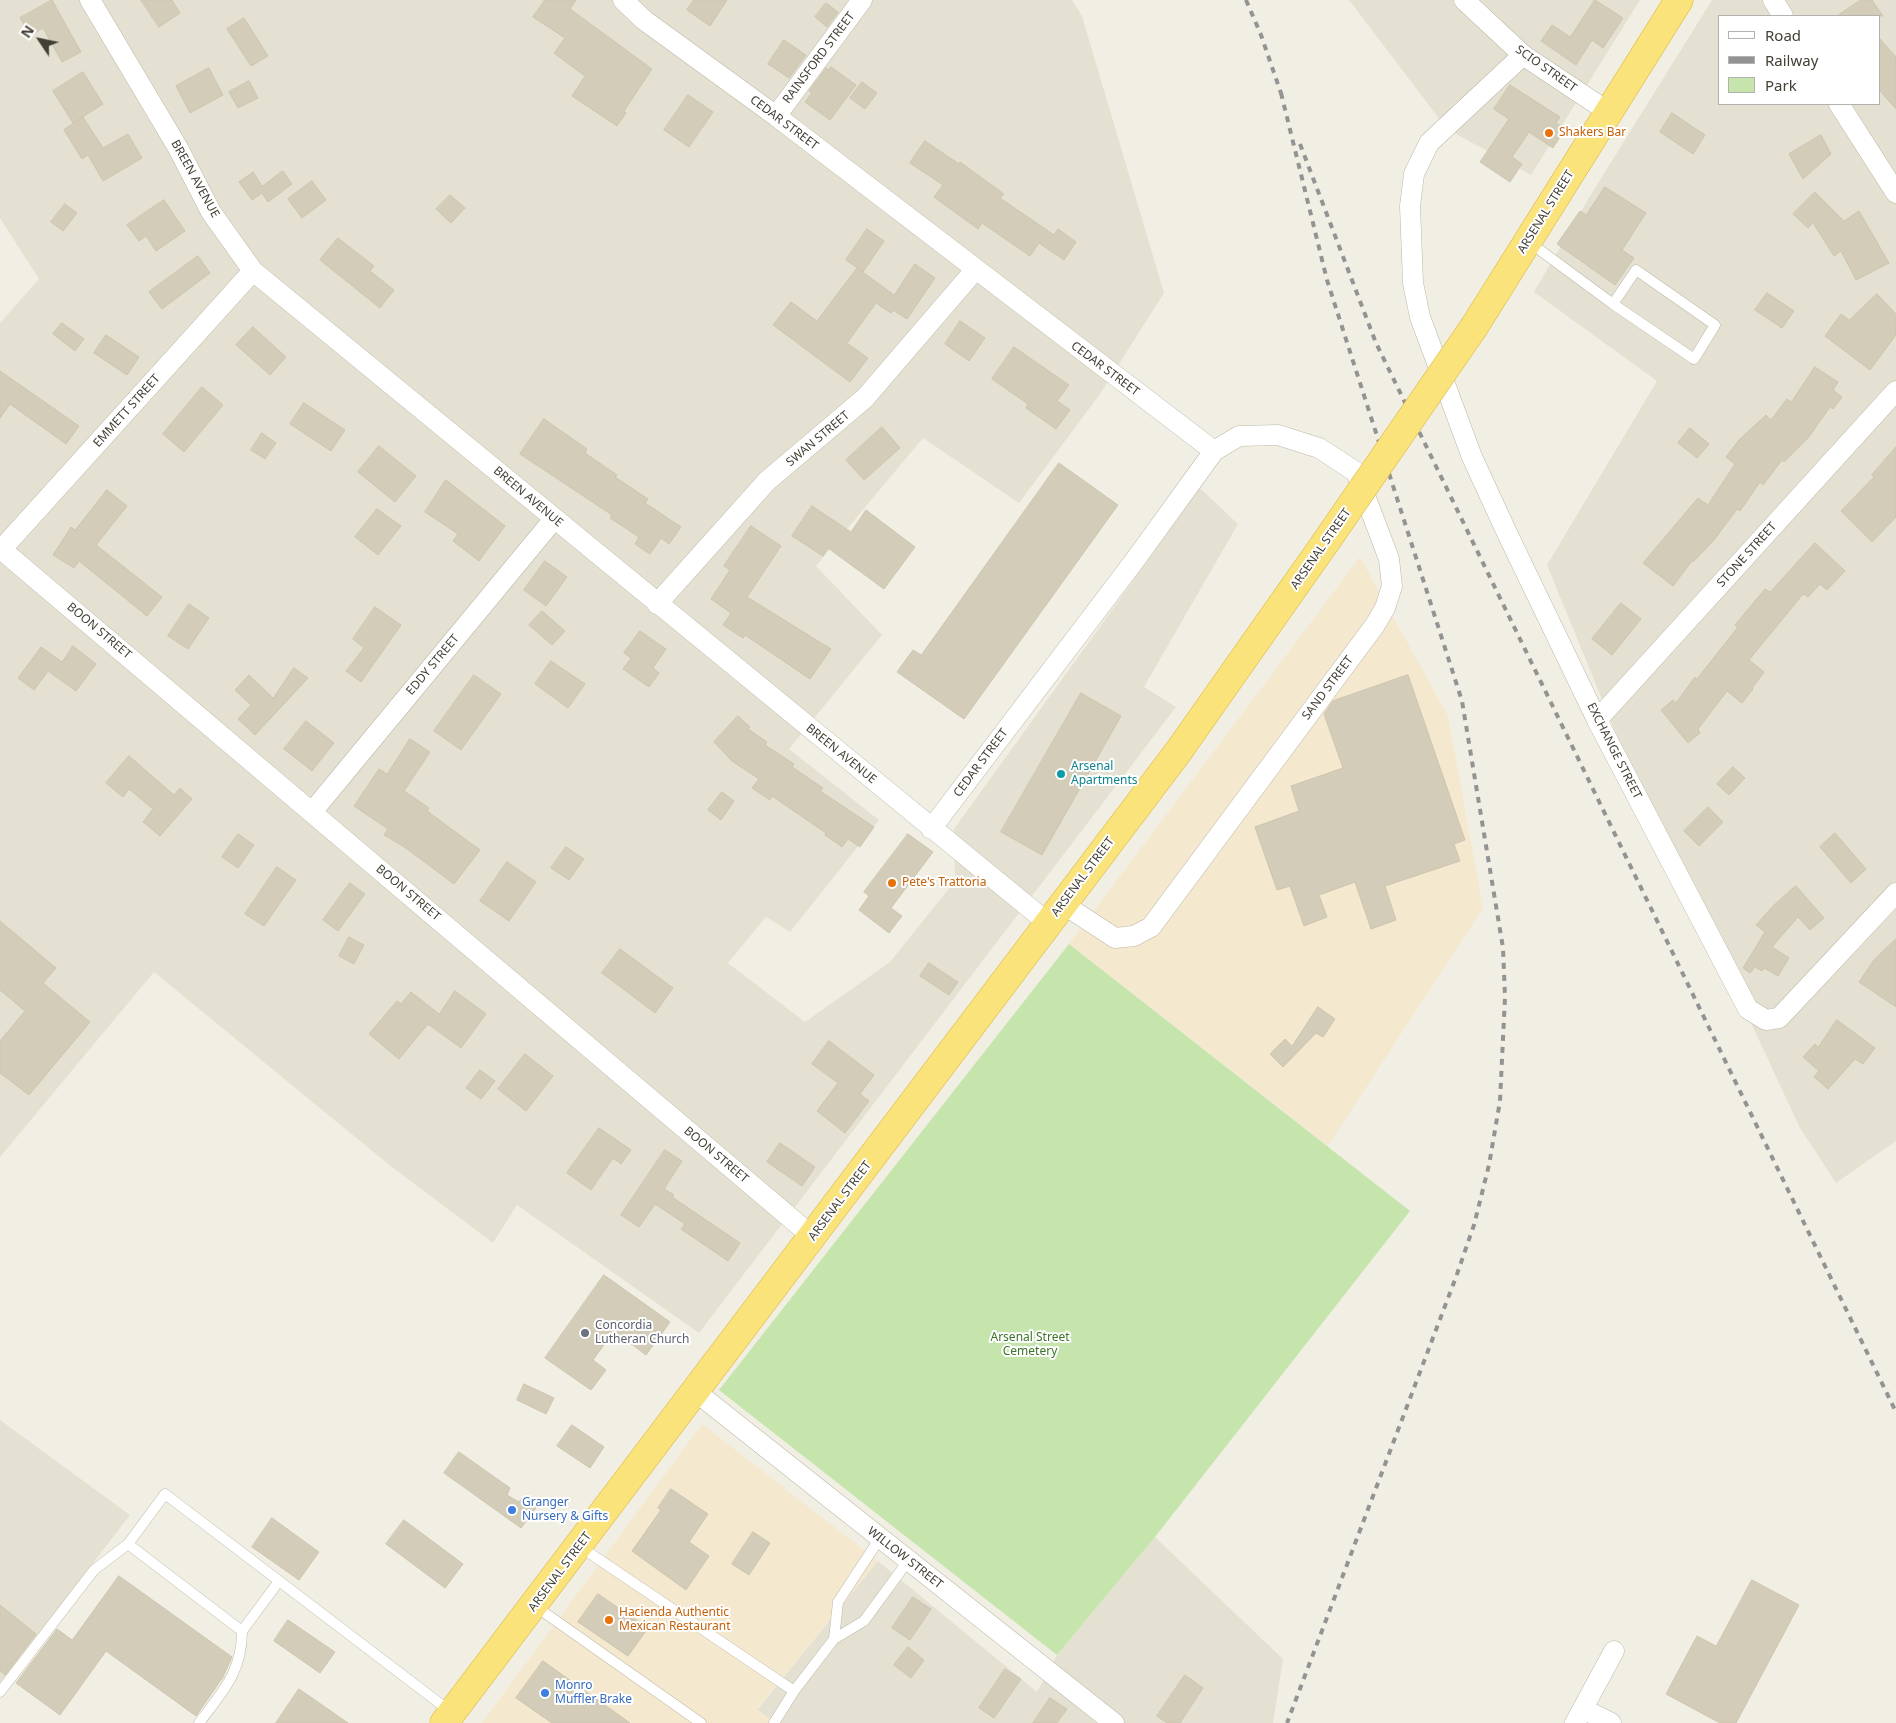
<!DOCTYPE html>
<html>
<head>
<meta charset="utf-8">
<style>
	body { margin:0 }
	#map { position:relative; width:1896px; height:1723px; overflow:hidden; background:#f1efe4; font-family:"Noto Sans",sans-serif }
	canvas { display:block }
	.legend { position:absolute; left:1718px; top:15px; width:162px; height:90px; box-sizing:border-box; background:#fff; border:1px solid #b4b2ae; margin:0; padding:6px 9px; list-style:none; font-size:15px; color:#433f34 }
	.legend li { display:flex; align-items:center; gap:10px; height:25px }
	.legend b { width:25px; border:1px solid #b4b2ae }
	.north { position:absolute; left:15px; top:15px; width:50px; height:50px; -webkit-text-stroke:4px #fff; paint-order:stroke; rotate:304deg; font-size:14px; font-weight:700; line-height:20px; text-align:center; color:#433f34 }
	.north::after { content:''; display:block; margin:auto; width:18px; height:22px; background:#433f34; clip-path:polygon(50% 0,100% 100%,50% 72%,0 100%) }
</style>
</head>
<body>
<div id="map">
<canvas width="1896" height="1723"></canvas>
<ul class="legend">
<li><b style="height:6px;background:#fff"></b>Road</li>
<li><b style="height:6px;background:#939393"></b>Railway</li>
<li><b style="height:14px;background:#c5e5ad"></b>Park</li>
</ul>
<div class="north">N</div>
</div>
<script>
const c = document.querySelector('canvas').getContext('2d');
c.lineJoin = 'round';
function paint(path, color) {
  c.fillStyle = color;
  c.fill(path, 'evenodd');
}
function stroke(path, color, width, dash) {
  c.strokeStyle = color;
  c.lineWidth = width;
  c.lineCap = dash ? 'butt' : 'round';
  c.setLineDash(dash || []);
  c.stroke(path);
}
function label(font, color, halo, rows, align = 'center') {
  c.font = font + ' "Noto Sans",sans-serif';
  c.lineWidth = 4;
  c.setLineDash([]);
  c.textBaseline = 'middle';
  c.strokeStyle = halo;
  c.fillStyle = color;
  for (const [text, x, y, turn = 0] of rows) {
    c.save();
    c.translate(x, y);
    c.rotate((+turn || 0) * Math.PI / 180);
    c.textAlign = isNaN(turn) ? turn : align;
    if (halo) c.strokeText(text, 0, 0);
    c.fillText(text, 0, 0);
    c.restore();
  }
}
paint(new Path2D(`
	M0,0H1072L1082,16L1164,293L1100,394L1019,503L923,438L816,566L882,635L789,749L879,820L790,932L766,917L728,963L805,1022L890,962L955,881L954,829L1200,488L1238,524L1144,687L1176,707L699,1333L517,1205L493,1243L388,1164L154,972L0,1157V323L39,279L0,218Z
	M1349,0H1640L1531,175L1447,129Z
	M1712,0H1896V1141L1836,1183L1800,1128L1617,736L1547,565L1657,381L1534,292L1590,196ZM1720,16H1880V104H1720Z
	M0,1420L130,1515L0,1684Z
	M1155,1537L1283,1659L1273,1723H775L757,1710L878,1561L1037,1692L1057,1655Z`), '#e5e1d2');
paint(new Path2D(`
	M1360,557L1448,716L1483,908L1328,1146L1069,944Z
	M702,1424L878,1561L757,1709L775,1723H482Z`), '#f4e8ce');
paint(new Path2D(`
	M1069,944L1410,1211L1155,1537L1057,1655L719,1390Z`), '#c5e5ad');
const building = new Path2D(`
	M52,0L81,52L62,62L43,28L31,35L20,18Z
	M141,0H172L180,13L159,27Z
	M545,0H576L570,9L652,69L624,111L626,113L617,126L572,96L585,76L554,53L565,38L533,17Z
	M694,0H727L710,26L687,10Z
	M1595,0L1623,18L1603,48L1592,40L1576,65L1541,41L1552,25L1570,37Z
	M1861,0H1872L1883,16H1837Z
	M826,3L838,12L827,27L815,17Z
	M244,18L268,56L251,66L227,29Z
	M1880,39L1896,57V109L1880,91Z
	M784,40L806,55L789,78L768,64Z
	M831,67L856,85L830,120L805,102L812,93L809,91L826,68L829,70Z
	M209,68L223,95L190,113L176,86Z
	M83,72L103,104L73,123L53,91Z
	M249,81L258,98L238,108L229,92Z
	M862,82L877,93L865,109L850,98Z
	M1510,85L1560,117L1556,123L1565,129L1553,148L1529,132L1512,157L1522,164L1510,182L1480,162L1509,119L1494,109Z
	M688,95L713,112L689,147L664,130Z
	M1672,113L1705,135L1693,154L1660,132Z
	M83,117L103,148L128,134L142,158L103,181L88,155L82,159L64,130Z
	M1821,135L1831,154L1803,179L1789,154Z
	M925,141L959,164L960,162L1004,194L1000,198L1054,235L1058,229L1076,242L1064,260L1039,243L1030,256L982,223L978,229L934,197L943,185L910,163Z
	M283,171L292,184L268,202L262,193L252,200L239,182L253,172L262,186Z
	M312,181L326,200L302,218L288,199Z
	M1605,187L1646,213L1622,250L1634,258L1615,285L1557,244L1580,211L1586,215Z
	M1815,192L1844,221L1859,211L1889,263L1856,280L1841,251L1834,256L1813,223L1808,228L1793,214Z
	M450,195L465,208L451,223L436,209Z
	M164,200L185,231L156,251L146,236L139,241L127,225Z
	M65,204L77,213L63,231L51,222Z
	M867,229L884,241L863,272L846,260Z
	M338,238L374,266L370,271L394,290L380,308L320,260Z
	M198,256L210,273L162,309L149,292Z
	M915,264L935,278L907,319L893,310L891,313L876,303L847,343L868,358L850,382L773,325L791,302L817,321L857,268L894,295Z
	M1767,293L1794,311L1782,328L1755,310Z
	M1877,294L1896,314V335L1870,370L1825,336L1841,314L1849,320Z
	M960,321L985,338L969,361L945,344Z
	M62,323L84,339L75,351L53,334Z
	M253,327L286,357L270,375L236,345Z
	M106,335L139,357L127,375L94,353Z
	M1014,347L1069,385L1057,401L1070,410L1056,429L1026,408L1028,404L992,379Z
	M1815,367L1838,382L1833,390L1842,397L1833,409L1830,407L1808,438L1784,462L1782,460L1763,485L1760,482L1740,511L1737,509L1714,540L1693,562L1692,561L1673,586L1643,563L1698,498L1708,505L1735,464L1726,457L1739,440L1766,415L1771,420L1787,399L1791,402Z
	M0,371L79,426L66,444L10,404L0,418Z
	M202,387L223,405L184,452L163,434Z
	M304,403L345,430L331,451L290,424Z
	M544,419L587,449L585,453L617,475L615,477L648,499L645,503L681,527L669,544L661,538L650,554L635,544L639,537L610,518L612,515L520,454Z
	M882,427L900,448L864,480L846,460Z
	M1690,428L1709,444L1697,458L1678,443Z
	M262,433L276,443L265,459L251,450Z
	M379,446L416,476L395,502L358,472Z
	M1896,447V517L1872,542L1841,511L1874,477L1872,475Z
	M1059,463L1118,505L964,719L897,672L913,650L921,655Z
	M446,480L505,526L479,561L453,541L458,534L425,512Z
	M107,490L127,506L96,545L162,597L147,616L79,561L74,568L53,555L71,527L75,530Z
	M812,506L851,532L866,510L915,547L884,589L828,548L823,556L792,536Z
	M377,509L401,526L378,555L355,537Z
	M751,526L781,546L747,597L831,649L810,679L745,635L743,638L723,625L731,613L711,599L730,570L724,566Z
	M1815,543L1845,571L1827,590L1820,584L1808,597L1803,594L1749,660L1764,672L1752,688L1753,689L1742,703L1727,691L1698,729L1700,733L1688,743L1661,710L1673,700L1676,703L1695,677L1697,679L1738,627L1735,625L1765,589L1770,592Z
	M545,561L567,577L546,606L524,590Z
	M1621,603L1641,619L1612,655L1592,639Z
	M189,604L209,618L188,649L168,636Z
	M375,607L401,625L361,682L346,671L364,648L353,639Z
	M542,611L565,631L552,645L529,625Z
	M640,631L666,649L653,668L659,673L649,687L623,669L631,658L624,653Z
	M73,646L96,664L76,691L48,671L34,690L18,678L41,647L62,662Z
	M551,661L585,684L568,708L535,684Z
	M294,668L308,678L255,735L238,719L251,705L235,690L249,675L273,698Z
	M474,675L501,694L461,750L434,731Z
	M1408,675L1465,840L1454,844L1460,861L1385,886L1396,920L1371,929L1355,882L1319,895L1327,917L1304,926L1290,886L1277,890L1255,827L1299,811L1291,786L1343,768L1324,714L1333,701Z
	M1081,693L1121,716L1042,855L1001,832Z
	M738,716L750,727L748,729L767,742L765,745L794,764L792,767L823,788L820,791L874,827L860,847L848,839L842,847L825,835L826,833L772,796L770,800L752,788L759,779L732,761L714,742Z
	M306,721L334,743L312,771L284,749Z
	M410,739L430,752L404,791L429,808L427,811L480,850L454,884L403,846L384,835L388,829L354,806L379,769L387,774Z
	M129,756L174,795L180,788L192,799L160,836L143,822L153,809L129,789L123,797L106,783Z
	M1733,767L1745,778L1729,795L1717,784Z
	M722,792L734,801L721,820L708,810Z
	M1708,807L1723,822L1699,846L1684,831Z
	M1835,833L1866,869L1851,883L1820,847Z
	M238,834L254,845L238,868L222,857Z
	M908,834L933,852L891,908L902,916L889,933L859,910L869,896L864,892Z
	M566,847L584,859L569,880L551,868Z
	M507,862L536,882L509,921L480,901Z
	M277,867L296,880L264,926L245,914Z
	M350,883L365,894L338,931L323,920Z
	M1796,886L1824,918L1810,930L1798,917L1772,947L1789,958L1778,976L1764,968L1762,971L1755,967L1750,973L1743,968L1765,932L1756,925L1773,906Z
	M0,921L56,968L43,983L90,1022L29,1095L0,1073V1041L25,1011L0,990Z
	M349,937L364,945L354,964L339,956Z
	M1896,939V1007L1859,982L1874,960Z
	M620,949L673,988L655,1013L602,973Z
	M929,963L958,982L949,995L920,976Z
	M455,991L486,1014L461,1048L428,1024L399,1059L369,1034L397,1001L401,1004L411,992L439,1014Z
	M1318,1007L1335,1019L1323,1037L1316,1033L1283,1067L1270,1054L1285,1039L1292,1046Z
	M1837,1020L1875,1048L1863,1064L1855,1059L1828,1089L1814,1077L1819,1071L1803,1057L1815,1044L1818,1047Z
	M829,1041L874,1075L860,1094L869,1101L845,1133L817,1111L838,1083L812,1064Z
	M525,1054L553,1076L526,1111L498,1089Z
	M480,1070L495,1081L481,1099L466,1088Z
	M599,1128L631,1150L621,1164L613,1158L591,1190L567,1173Z
	M780,1143L815,1167L802,1186L767,1162Z
	M665,1150L682,1161L664,1189L674,1195L672,1197L740,1243L728,1261L681,1229L685,1224L655,1204L639,1227L621,1215Z
	M604,1275L670,1322L646,1355L614,1331L593,1360L606,1370L591,1390L545,1358Z
	M524,1384L554,1398L546,1414L517,1400Z
	M572,1425L604,1447L590,1468L557,1446Z
	M459,1452L510,1488L507,1495L519,1502L522,1498L536,1508L521,1528L444,1473Z
	M671,1489L708,1514L689,1542L709,1556L686,1590L632,1551L661,1510L658,1508Z
	M272,1518L319,1552L299,1580L252,1547Z
	M404,1520L463,1564L445,1588L386,1544Z
	M753,1532L770,1543L749,1575L732,1564Z
	M119,1576L232,1657L223,1677L196,1716L106,1651L60,1715L16,1683L57,1629L72,1640Z
	M1752,1580L1799,1605L1736,1723H1720L1666,1694L1697,1636L1716,1646Z
	M598,1594L648,1628L628,1656L578,1622Z
	M913,1597L931,1609L910,1640L892,1628Z
	M0,1605L36,1634L5,1675L0,1671Z
	M288,1620L335,1652L320,1673L274,1641Z
	M908,1647L924,1660L911,1678L894,1665Z
	M543,1661L630,1723H552L516,1698Z
	M1005,1669L1021,1679L994,1718L979,1708Z
	M1185,1675L1203,1688L1180,1723H1167L1157,1716Z
	M299,1689L348,1723H276Z
	M1050,1698L1067,1709L1057,1723H1033Z`);
paint(building, '#d3ccb9');
stroke(building, '#cdc5ad', 1);
const service = new Path2D(`
	M1529,242L1613,304L1636,270L1715,325L1694,359L1613,304
	M579,1546L794,1691L834,1639L864,1621L908,1561
	M279,1581L242,1631L128,1544L165,1494L451,1712
	M535,1606L701,1723
	M834,1639L838,1602L880,1538
	M0,1692L94,1570L128,1544
	M199,1723C223,1691 242,1672 242,1631
	M774,1723L794,1691`);
const minor = new Path2D(`
	M90,0L178,148L211,212L253,271L1048,923
	M623,0L644,20L776,116L1214,451
	M1464,0L1523,55L1610,113
	M1773,0L1783,16
	M1523,55L1429,143L1414,174L1410,206L1413,283L1420,317L1472,457L1507,533L1597,720L1748,1009L1766,1020L1779,1018L1896,893
	M1839,104L1896,193
	M776,116L862,0
	M2,550L813,1237
	M0,551L253,271
	M657,604L767,481L865,398L975,270
	M1597,720L1896,391
	M312,812L554,519
	M931,829L1135,560L1214,451L1239,436L1278,435L1319,448L1356,472L1389,559L1392,586L1385,608L1375,625L1151,927L1134,936L1115,938L1063,904
	M696,1392L1114,1723
	M1583,1709L1611,1723
	M1575,1723L1614,1651`);
const trunk = new Path2D(`
	M1474,327L1679,0
	M444,1723L1178,752L1323,546`);
stroke(service, '#bcb8a7', 11);
stroke(minor, '#bcb8a7', 21);
stroke(trunk, '#d9b136', 29);
stroke(service, '#fff', 10);
stroke(minor, '#fff', 20);
stroke(trunk, '#fbe37c', 28);
stroke(new Path2D(`
	M1246,0L1261,35L1283,99
	M1281,93L1327,280L1462,701L1503,948L1505,997L1500,1101L1489,1165L1474,1225L1456,1277L1287,1723
	M1300,144L1376,343L1896,1412`), '#939393', 4, [6, 6]);
const trunkBridge = new Path2D(`
	M1323,546L1474,327`);
stroke(trunkBridge, '#d9b136', 29, []);
stroke(trunkBridge, '#fbe37c', 28);
for (const [x, y, r, color] of [
	[1549,133,5,"#e8710a"],
	[1061,774,5,"#0f9aa8"],
	[892,883,5,"#e8710a"],
	[585,1333,5,"#6b7280"],
	[512,1510,5,"#3f7fe0"],
	[609,1620,5,"#e8710a"],
	[545,1693,5,"#3f7fe0"]
]) {
  const dot = new Path2D();
  dot.arc(x, y, r, 0, 2 * Math.PI);
  c.fillStyle = color;
  c.fill(dot);
  stroke(dot, '#fff', 2);
}
label('12px', '#433f34', '#fff', [
	["RAINSFORD STREET",819,58,-53],
	["SCIO STREET",1546,69,35],
	["CEDAR STREET",784,123,37],
	["BREEN AVENUE",195,179,61],
	["ARSENAL STREET",1546,212,-58],
	["CEDAR STREET",1105,369,37],
	["EMMETT STREET",127,411,-48],
	["SWAN STREET",818,439,-40],
	["BREEN AVENUE",528,497,40],
	["ARSENAL STREET",1321,549,-55],
	["STONE STREET",1747,555,-48],
	["BOON STREET",99,631,40],
	["EDDY STREET",433,665,-50],
	["SAND STREET",1328,688,-53],
	["EXCHANGE STREET",1614,751,63],
	["BREEN AVENUE",841,754,39],
	["CEDAR STREET",981,763,-53],
	["ARSENAL STREET",1083,877,-53],
	["BOON STREET",408,893,40],
	["BOON STREET",716,1155,40],
	["ARSENAL STREET",840,1201,-53],
	["WILLOW STREET",905,1558,38],
	["ARSENAL STREET",560,1572,-53]
]);
label('12px', '#c56008', '#fff', [
	["Shakers Bar",1559,133],
	["Pete's Trattoria",902,883],
	["Hacienda Authentic",619,1613],
	["Mexican Restaurant",619,1627]
], 'left');
label('12px', '#0d838f', '#fff', [
	["Arsenal",1071,767],
	["Apartments",1071,781]
], 'left');
label('12px', '#5b616d', '#fff', [
	["Concordia",595,1326],
	["Lutheran Church",595,1340]
], 'left');
label('12px', '#3c7329', '#fff', [
	["Arsenal Street",1030,1338],
	["Cemetery",1030,1352]
]);
label('12px', '#366cbe', '#fff', [
	["Granger",522,1503],
	["Nursery & Gifts",522,1517],
	["Monro",555,1686],
	["Muffler Brake",555,1700]
], 'left');
</script>
</body>
</html>
